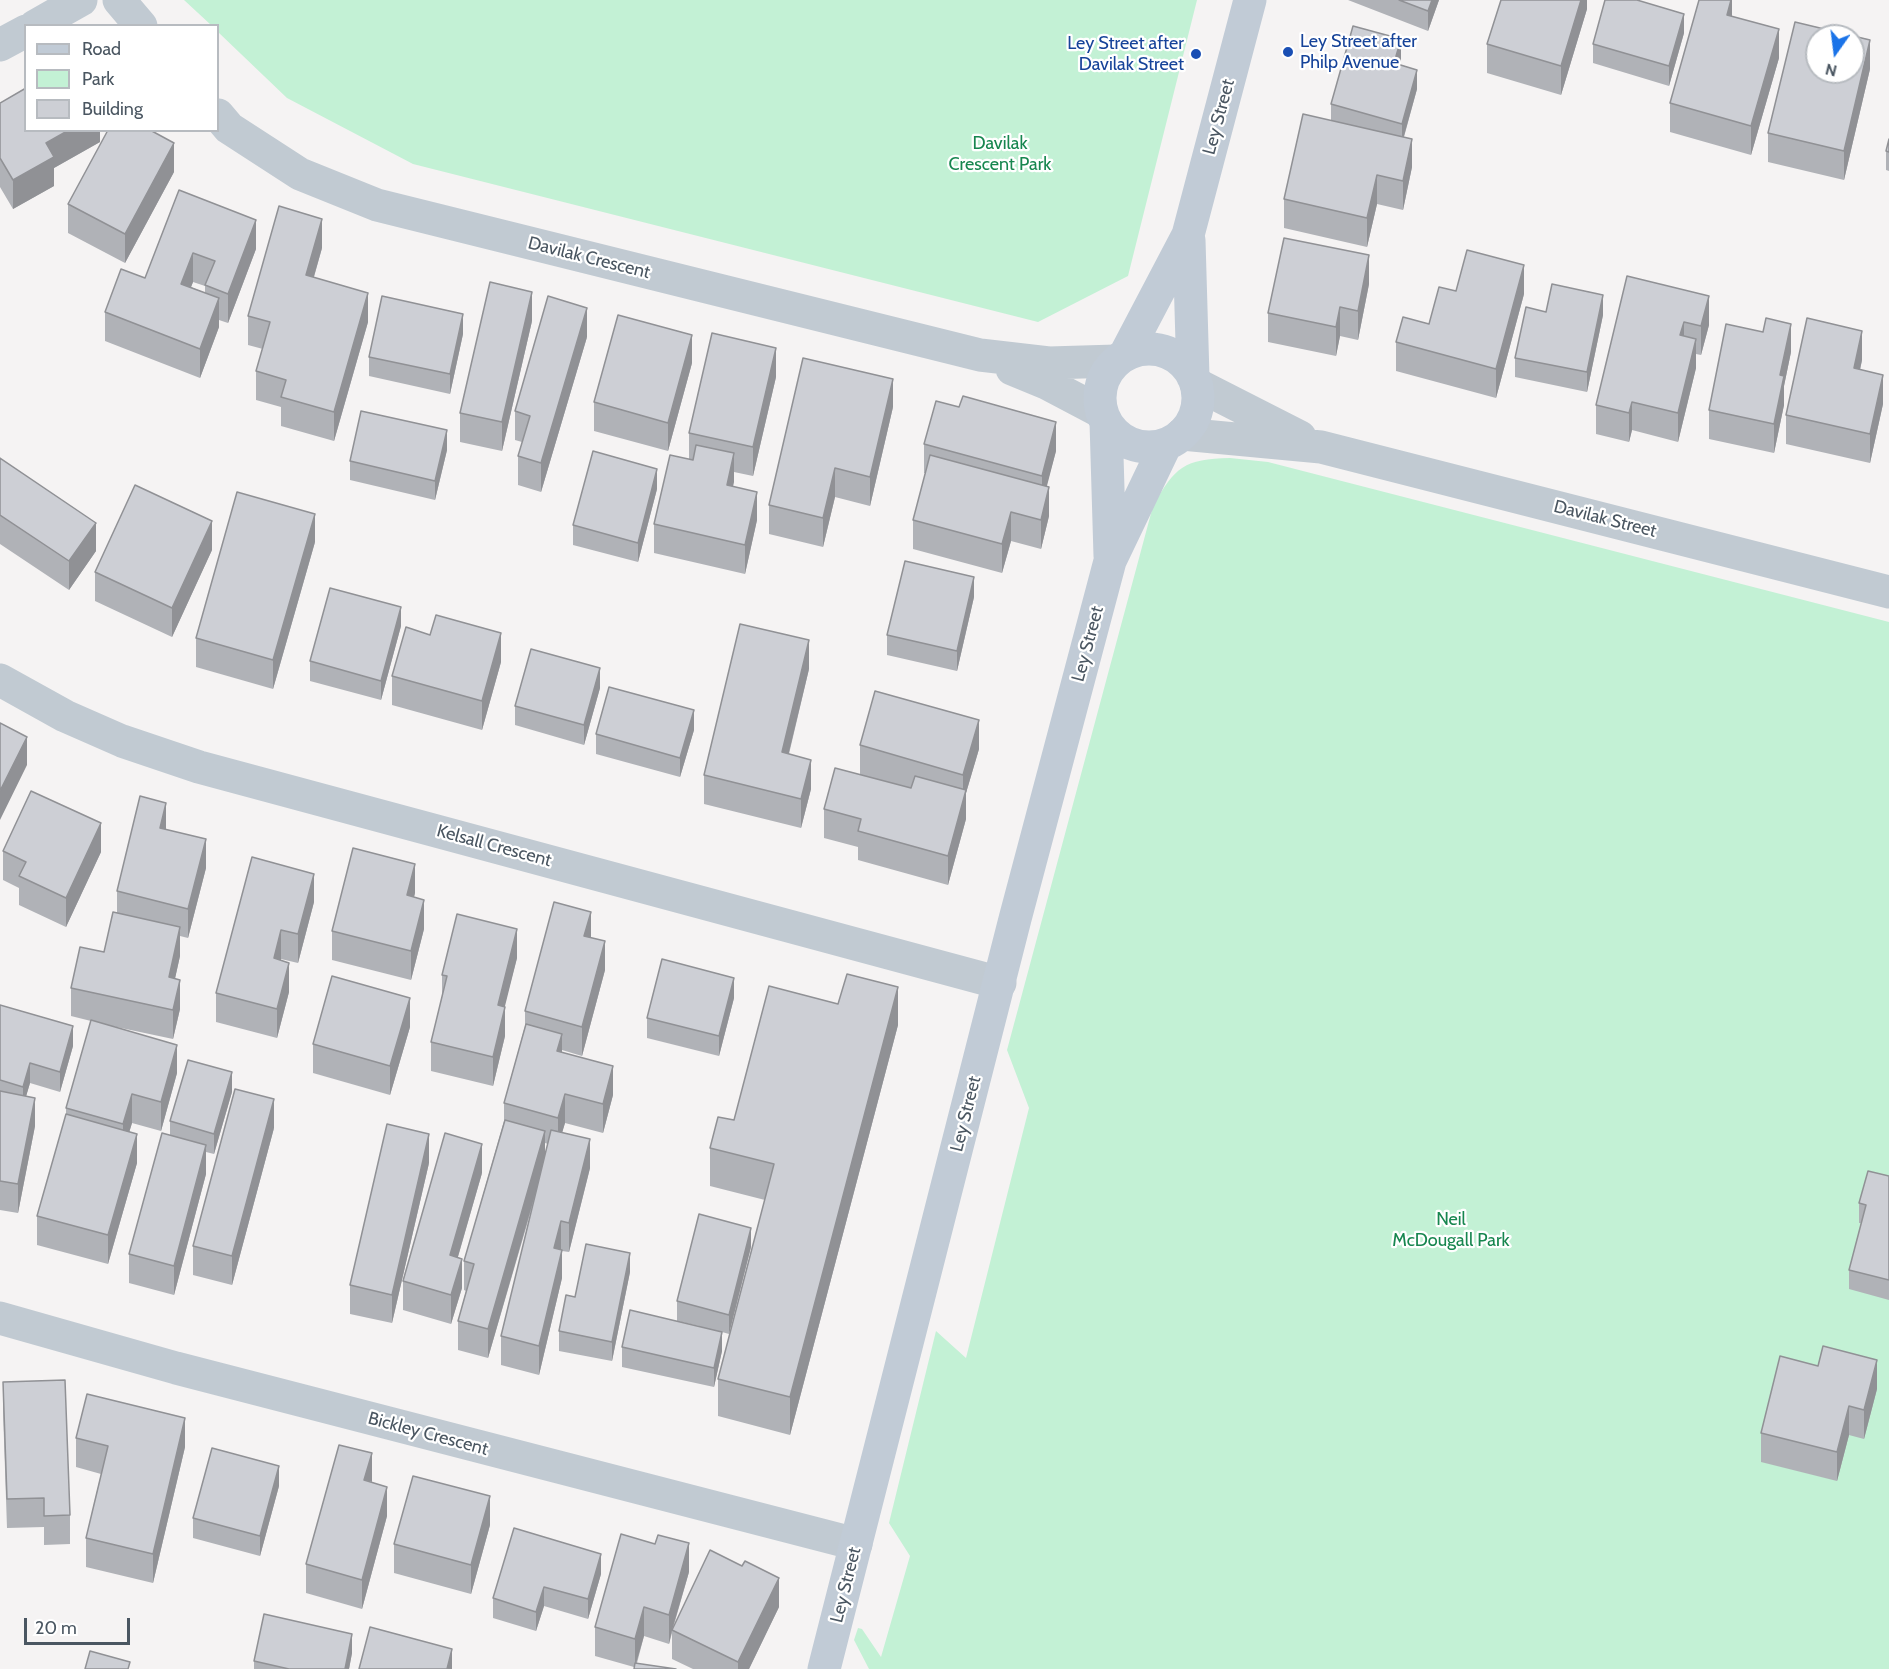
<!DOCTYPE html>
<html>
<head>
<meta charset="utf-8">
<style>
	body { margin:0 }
	#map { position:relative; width:1889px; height:1669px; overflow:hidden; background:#f5f3f3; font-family:Cabin,sans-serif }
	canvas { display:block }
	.legend { position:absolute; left:24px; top:24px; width:195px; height:108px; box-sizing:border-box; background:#fff; border:2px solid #b7bbc0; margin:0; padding:8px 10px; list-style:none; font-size:18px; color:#4a5661 }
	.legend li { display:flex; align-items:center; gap:12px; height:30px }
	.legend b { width:30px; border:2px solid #b7bbc0 }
	.north { position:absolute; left:1805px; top:24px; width:60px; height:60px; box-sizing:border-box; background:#fff; border:2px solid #b7bbc0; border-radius:50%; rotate:194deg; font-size:16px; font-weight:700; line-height:24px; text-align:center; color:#4a5661 }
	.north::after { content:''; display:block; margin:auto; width:21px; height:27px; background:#1a73e8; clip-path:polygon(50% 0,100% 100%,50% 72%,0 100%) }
	.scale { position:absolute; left:24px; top:1618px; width:106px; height:27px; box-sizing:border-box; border:3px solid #4a5661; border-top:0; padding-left:8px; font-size:18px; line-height:21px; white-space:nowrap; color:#4a5661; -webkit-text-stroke:4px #fff; paint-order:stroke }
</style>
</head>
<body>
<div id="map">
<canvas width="1889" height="1669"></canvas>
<ul class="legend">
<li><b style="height:8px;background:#c1cbd6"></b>Road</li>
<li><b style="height:16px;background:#c3f1d5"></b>Park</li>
<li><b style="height:16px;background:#cdcfd5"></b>Building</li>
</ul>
<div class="north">N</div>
<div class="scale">20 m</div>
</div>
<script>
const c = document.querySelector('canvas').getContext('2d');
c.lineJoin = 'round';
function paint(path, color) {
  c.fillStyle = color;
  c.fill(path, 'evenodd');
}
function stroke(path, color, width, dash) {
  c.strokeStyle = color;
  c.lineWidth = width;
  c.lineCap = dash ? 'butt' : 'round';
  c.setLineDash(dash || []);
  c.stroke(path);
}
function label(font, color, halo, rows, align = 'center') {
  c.font = font + ' Cabin,sans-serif';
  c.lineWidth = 4.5;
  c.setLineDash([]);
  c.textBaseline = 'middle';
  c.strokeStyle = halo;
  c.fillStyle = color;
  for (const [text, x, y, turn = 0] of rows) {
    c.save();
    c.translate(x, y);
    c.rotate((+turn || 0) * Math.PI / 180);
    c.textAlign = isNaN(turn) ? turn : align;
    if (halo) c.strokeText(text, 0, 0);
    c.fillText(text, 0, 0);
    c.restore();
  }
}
paint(new Path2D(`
	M184,0H1197L1128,276L1038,322L413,164L287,98L218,32V26L211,25Z
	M1230,458L1268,462L1889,622V1669H869L854,1640L858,1628L862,1629L881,1657L910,1556L889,1523L936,1331L966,1358L1029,1108L1007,1050L1153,506C1175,467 1184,459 1230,458Z`), '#c3f1d5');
stroke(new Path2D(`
	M119,0L141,26
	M35,26L81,0
	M0,45L26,31
	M218,115L229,128L300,174L377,205L980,355L1049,363L1116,361
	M1012,369L1046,383L1101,412
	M1196,384L1300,437
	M1182,434L1321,447L1889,592
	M0,680L65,716L122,741L199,767L1000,983
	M0,1318L176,1368L856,1544`), '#c1cad2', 33);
stroke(new Path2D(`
	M1189,240L1193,377
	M1100 398a49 49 0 1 1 98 0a49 49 0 1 1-98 0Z
	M1125,355L1188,235L1250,0
	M1106,422L1110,556
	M824,1669L1015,919L1110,561L1166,444`), '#c1cbd6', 33);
paint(new Path2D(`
	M1348,0H1439L1428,31Z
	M1587,0V9L1561,95L1487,73V44Z
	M1732,0V16L1779,58L1751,155L1670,132V103Z
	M1684,33L1669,86L1593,63V44Z
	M1401,59L1399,65L1417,89L1404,137L1412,167L1403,210L1377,204L1367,247L1284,228V199L1331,121V104Z
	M1870,69L1844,180L1768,162V133Z
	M0,103L100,130V142L54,168V186L13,209L0,187Z
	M1889,139V171L1886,170V151Z
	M174,172L125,263L68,233V204Z
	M179,190L256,249L228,323L219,320V327L200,378L105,341V312L145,278ZM193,282L205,286V293L191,287Z
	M322,248L314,277L368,322L334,441L281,426V407L256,400V371L263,349L248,345V316Z
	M1627,276L1709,325L1701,355L1696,354V368L1678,442L1632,430L1629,442L1596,434V405Z
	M1369,284L1358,340L1340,336L1336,356L1268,342V313Z
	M1524,294L1496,398L1396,371V342L1429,324Z
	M1546,312L1603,315L1587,392L1515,377V358Z
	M532,321L502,451L460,442V413Z
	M463,334L450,394L369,376V357Z
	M587,337L541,492L518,485V456L522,442L515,440V411Z
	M1791,352L1784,386V405L1774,453L1709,439V410Z
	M1862,360L1860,370L1883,404L1870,463L1786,444V415Z
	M692,363L668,451L594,431V402Z
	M776,377L753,476L734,472L733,486L757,520L745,574L654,553V524L689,460V433Z
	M893,407L870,506L835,497L823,547L769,534V505Z
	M924,444L1056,451L1046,487L1049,516L1041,549L1011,541L1002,573L913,549V520L926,473H924Z
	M447,450L435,500L350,480V461Z
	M0,458L96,551L69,590L0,544Z
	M657,489L638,562L573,545V525Z
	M315,542L273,689L196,667V638Z
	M212,550L172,637L95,601V572Z
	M974,597L957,671L887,655V635Z
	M401,626L381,700L310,681V661Z
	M501,662L482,730L392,705V676Z
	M809,669L789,754L811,789L801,828L704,804V775Z
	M600,688L584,745L515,725V706Z
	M694,730L680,777L596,754V734Z
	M860,745L979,749L966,793V819L948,885L858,860V847L824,838V809L860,774Z
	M166,829L206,868L188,938L180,936V956L175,978L180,1009L173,1039L107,1025L177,1073L161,1131L132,1123L129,1132L137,1163L108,1264L37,1245V1216L66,1114V1108L91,1021L71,1016V988L104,952L117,913V891Z
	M3,851L101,852L66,927L19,905V888L3,880Z
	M252,857L314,902L298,963L281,959V960L289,992L277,1038L216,1022V993Z
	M415,893L414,897L424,929L411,980L332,960V931Z
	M591,937L605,970L582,1056L562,1050V1053L613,1095L603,1133L565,1123L562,1132L590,1168L569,1252L562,1251V1278L539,1375L501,1365V1336L538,1187L488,1358L458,1350V1321L466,1291L464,1290V1261L504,1121V1103L525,1026V1011ZM545,1143L548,1144L545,1155Z
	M517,958L504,1007L505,1036L493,1086L431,1071V1042L442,998V975Z
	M734,998L719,1056L647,1038V1018Z
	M838,1004L898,1025L790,1435L718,1416V1379L765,1200L710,1186V1148L734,1120Z
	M0,1005L73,1046L60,1092L30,1083L26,1096L35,1126L18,1213L0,1210Z
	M410,1027L390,1095L313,1073V1044Z
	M232,1092L214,1154L206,1152V1174L174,1295L129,1283V1254L170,1135V1121Z
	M274,1128L232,1285L193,1275V1246Z
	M429,1163L392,1323L350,1314V1285Z
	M482,1173L458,1257L462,1288L451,1324L403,1310V1281Z
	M1889,1176V1300L1849,1289V1270L1861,1223H1859V1203Z
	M751,1247L729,1334L722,1332V1351L714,1387L622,1367V1347L699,1326L677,1321V1301Z
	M630,1272L612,1361L559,1351V1331L575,1297Z
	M3,1382L70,1515V1544L44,1545V1527L7,1528L3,1411Z
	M1877,1389L1864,1439L1849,1435L1837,1481L1761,1462V1433Z
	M76,1438L185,1447L153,1583L86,1567V1538L101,1474L76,1467Z
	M371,1482L387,1516L362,1609L306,1593V1564Z
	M279,1486L260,1556L193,1538V1518Z
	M490,1525L471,1594L394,1573V1544Z
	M689,1572L674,1625L779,1607L749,1669H693L672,1659V1633L669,1644L644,1636L637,1663L634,1667L595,1656V1627Z
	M601,1574L588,1619L544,1606L536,1631L493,1618V1598Z
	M352,1653L349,1669H254V1661Z`), '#b0b2b7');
paint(new Path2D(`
	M1432,0H1439L1428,31V11Z
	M1581,0H1587V9L1561,95V66Z
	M1731,0H1732V25L1727,15Z
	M1684,14V33L1669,86V66Z
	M1779,29V58L1751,155V126Z
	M1401,39V59L1394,83V63Z
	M1870,40V69L1844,180V151Z
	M1417,70V89L1402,143V124Z
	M69,130H100V142L54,168V186L13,209V180L46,143Z
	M1412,139V167L1403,210V181Z
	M174,143V172L125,263V234Z
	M1377,175V204L1367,247V218Z
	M322,219V248L306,304V275Z
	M256,220V249L228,323V294Z
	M193,253V282L181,313V284Z
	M1369,255V284L1358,340V311Z
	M1524,265V294L1496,398V369Z
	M532,292V321L502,451V422Z
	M368,293V322L334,441V412Z
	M1603,295V315L1587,392V372Z
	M1709,296V325L1701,355V326Z
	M219,298V327L200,378V349Z
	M1340,307V336L1336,356V327Z
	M587,308V337L541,492V463Z
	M463,314V334L450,394V374Z
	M1684,322V351L1680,335Z
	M1791,324V352L1784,386V405L1774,453V424L1780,375Z
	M1862,331V360L1854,397V368Z
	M692,335V363L668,451V423Z
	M1696,339V368L1678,442V413Z
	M776,348V377L753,476V447Z
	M1883,375V404L1870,463V434Z
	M893,379V407L870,506V477Z
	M1632,402V430L1629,442V413Z
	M1056,422V451L1042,505V476Z
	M447,430V450L435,500V481Z
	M734,453V482L727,513V485Z
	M835,468V497L823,547V518Z
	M657,469V489L638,562V543Z
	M1049,487V516L1041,549V520Z
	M757,492V520L745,574V545Z
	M1011,512V541L1002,573V544Z
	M315,514V542L273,689V660Z
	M212,521V550L172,637V608Z
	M96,523V551L69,590V561Z
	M974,577V597L957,671V651Z
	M401,607V626L381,700V681Z
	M501,633V662L482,730V701Z
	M809,640V669L782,781V752Z
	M600,668V688L584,745V725Z
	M694,710V730L680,777V758Z
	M979,720V749L966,793V819L948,885V856L963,801V775Z
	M27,737V765L0,820V791Z
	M811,760V789L801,828V799Z
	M166,803V832L160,828Z
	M101,823V852L66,927V898Z
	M206,839V868L188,938V909Z
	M415,864V893L407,924V895Z
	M314,874V902L298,963V934Z
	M424,900V929L411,980V951Z
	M591,912V941L584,936Z
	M180,927V956L169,1006V977Z
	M517,929V958L498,1034V1005Z
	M281,930V959L274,987V958Z
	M605,941V970L582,1056V1027Z
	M289,963V992L277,1038V1009Z
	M734,978V998L719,1056V1036Z
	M180,980V1009L173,1039V1010Z
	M898,987V1025L790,1435V1397Z
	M410,998V1027L390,1095V1066Z
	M505,1007V1036L493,1086V1057Z
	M73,1026V1046L60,1092V1072Z
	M562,1034V1063L557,1051Z
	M177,1045V1073L161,1131V1102Z
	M30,1063V1083L23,1107V1087Z
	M613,1066V1095L603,1133V1104Z
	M232,1072V1092L214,1154V1134Z
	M132,1094V1123L123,1153V1124Z
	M565,1094V1123L558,1147V1118Z
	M35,1098V1126L18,1213V1184Z
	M274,1099V1128L232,1285V1256Z
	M545,1131V1160L488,1358V1329Z
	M137,1134V1163L108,1264V1235Z
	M429,1134V1163L392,1323V1295Z
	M590,1139V1168L569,1252V1223Z
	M482,1144V1173L450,1284V1255Z
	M206,1145V1174L174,1295V1266Z
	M561,1221V1250L554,1248Z
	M751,1228V1247L729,1334V1315Z
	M562,1250V1278L539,1375V1346Z
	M630,1253V1272L612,1361V1342Z
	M462,1259V1288L451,1324V1295Z
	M722,1332V1351L714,1387V1368Z
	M1877,1360V1389L1864,1439V1410Z
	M1849,1406V1435L1837,1481V1452Z
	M185,1418V1447L153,1583V1554Z
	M372,1453V1482L364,1480Z
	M279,1466V1486L260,1556V1536Z
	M387,1487V1516L362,1609V1580Z
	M490,1496V1525L471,1594V1565Z
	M689,1543V1572L672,1630L669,1644V1615Z
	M601,1554V1574L588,1619V1599Z
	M779,1578V1607L749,1669H738V1662Z
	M544,1587V1606L536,1631V1612Z
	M644,1607V1636L635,1667V1639Z
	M352,1634V1653L349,1669H345Z
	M452,1649V1669H447Z`), '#909195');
const building = new Path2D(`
	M1399,0H1432L1428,11Z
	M1501,0H1581L1561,66L1487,44Z
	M1605,0H1637L1684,14L1669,66L1593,44Z
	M1699,0H1731L1727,15L1779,29L1751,126L1670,103Z
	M1795,22L1870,40L1844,151L1768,133ZM1817,36H1853V72H1817Z
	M1353,26L1401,39L1394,63L1417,70L1402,124L1331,104Z
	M26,88V130H69L46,143L54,157L13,180L0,158V103Z
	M1303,114L1412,139L1403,181L1377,175L1367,218L1284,199Z
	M108,130H150L174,143L125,234L68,204Z
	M1889,139V152L1886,151Z
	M179,190L256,220L228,294L205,285L215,261L193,253L181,284L219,298L200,349L105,312L121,269L145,278Z
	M279,206L322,219L306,275L368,293L334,412L281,397L286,380L256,371L270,322L248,316Z
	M1284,238L1369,255L1358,311L1340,307L1336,327L1268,313Z
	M1467,250L1524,265L1496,369L1396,342L1403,317L1429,324L1439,287L1456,291Z
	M1627,276L1709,296L1701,326L1684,322L1680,335L1696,339L1678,413L1632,402L1629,413L1596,405Z
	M490,282L532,292L502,422L460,413Z
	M1552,284L1603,295L1587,372L1515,358L1526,307L1546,312Z
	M382,296L463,314L450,374L369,357Z
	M548,296L587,308L541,463L518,456L530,416L515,411Z
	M618,315L692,335L668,423L594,402Z
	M1766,318L1791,324L1780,375L1784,376L1774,424L1709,410L1726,324L1763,332Z
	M1807,318L1862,331L1854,368L1883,375L1870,434L1786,415Z
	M712,333L776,348L753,447L689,433Z
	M803,358L893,379L870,477L835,468L823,518L769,505Z
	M963,396L1056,422L1042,476L924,444L936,401L959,407Z
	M361,411L447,430L435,481L350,461Z
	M696,445L734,453L727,485L757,492L745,545L654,524L670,455L693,460Z
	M593,451L657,469L638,543L573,525Z
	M930,455L1049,487L1041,520L1011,512L1002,544L913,520Z
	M0,458L96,523L69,561L0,515Z
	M135,485L212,521L172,608L95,572Z
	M237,492L315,514L273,660L196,638Z
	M905,561L974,577L957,651L887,635Z
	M330,588L401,607L381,681L310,661Z
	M436,615L501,633L482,701L392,676L406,627L430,635Z
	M740,624L809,640L782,752L811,760L801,799L704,775Z
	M531,649L600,668L584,725L515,706Z
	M609,687L694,710L680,758L596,734Z
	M875,691L979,720L963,775L860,745Z
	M0,723L27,737L0,791Z
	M835,768L911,788L915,776L966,790L948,856L858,831L861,819L824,809Z
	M31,791L101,823L66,898L19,876L26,862L3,851Z
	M140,796L166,803L160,828L206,839L188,909L117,891Z
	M353,848L415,864L407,895L424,900L411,951L332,931Z
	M252,857L314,874L298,934L281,930L274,958L289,963L277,1009L216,993Z
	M554,902L591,912L584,936L605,941L582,1027L525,1011Z
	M113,912L180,927L169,977L180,980L173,1010L71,988L80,947L104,952Z
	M457,914L517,929L498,1005L505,1007L493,1057L431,1042L447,976L442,975Z
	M662,959L734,978L719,1036L647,1018Z
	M847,974L898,987L790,1397L718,1379L774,1164L710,1148L718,1117L734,1120L769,986L838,1004Z
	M332,976L410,998L390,1066L313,1044Z
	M0,1005L73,1026L60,1072L30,1063L23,1087L0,1080Z
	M91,1020L177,1045L161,1102L132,1094L123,1124L66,1108Z
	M526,1024L562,1034L557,1051L613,1066L603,1104L565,1094L558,1118L504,1103Z
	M188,1060L232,1072L214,1134L170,1121Z
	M235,1089L274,1099L232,1256L193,1246Z
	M0,1091L35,1098L18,1184L0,1181Z
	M66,1114L137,1134L108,1235L37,1216Z
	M505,1120L545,1131L488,1329L458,1321L474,1264L464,1261Z
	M387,1124L429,1134L392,1295L350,1285Z
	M551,1130L590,1139L569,1223L561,1221L554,1248L562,1250L539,1346L501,1336Z
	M162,1133L206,1145L174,1266L129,1254Z
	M445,1133L482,1144L450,1255L462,1259L451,1295L403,1281Z
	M1868,1171L1889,1176V1280L1849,1270L1866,1205L1859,1203Z
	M699,1214L751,1228L729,1315L677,1301Z
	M586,1244L630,1253L612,1342L559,1331L566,1295L575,1297Z
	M630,1310L722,1332L714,1368L622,1347Z
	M1823,1346L1877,1360L1864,1410L1849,1406L1837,1452L1761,1433L1780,1356L1818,1366Z
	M65,1380L70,1515L44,1516V1498L7,1499L3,1382Z
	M87,1394L185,1418L153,1554L86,1538L108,1446L76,1438Z
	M339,1445L372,1453L364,1480L387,1487L362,1580L306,1564Z
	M212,1448L279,1466L260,1536L193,1518Z
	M413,1476L490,1496L471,1565L394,1544Z
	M514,1528L601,1554L588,1599L544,1587L536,1612L493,1598Z
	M621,1534L655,1544L658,1535L689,1543L669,1615L644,1607L635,1639L595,1627Z
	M710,1550L742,1566L745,1561L779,1578L738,1662L672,1630Z
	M264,1614L352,1634L345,1669H289L254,1661Z
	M370,1627L452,1649L447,1669H359Z
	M90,1651L130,1662L128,1669H85Z
	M635,1663L676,1669H634Z`);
paint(building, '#cdcfd5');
stroke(building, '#909195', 1.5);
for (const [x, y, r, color] of [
	[1288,52,6,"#1a4fb4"],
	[1196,54,6,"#1a4fb4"]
]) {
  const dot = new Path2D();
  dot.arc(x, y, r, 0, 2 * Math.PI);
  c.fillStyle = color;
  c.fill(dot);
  stroke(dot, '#fff', 2);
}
label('18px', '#164399', '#fff', [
	["Ley Street after",1300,42],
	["Philp Avenue",1300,63],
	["Ley Street after",1184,44,"right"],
	["Davilak Street",1184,65,"right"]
], 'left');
label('18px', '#4a5661', '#fff', [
	["Ley Street",1219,117,-75],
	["Davilak Crescent",589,258,14],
	["Davilak Street",1605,519,14],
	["Ley Street",1088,644,-75],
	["Kelsall Crescent",494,846,15],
	["Ley Street",966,1114,-76],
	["Bickley Crescent",428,1434,15],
	["Ley Street",846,1585,-76]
]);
label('18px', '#17864f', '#fff', [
	["Davilak",1000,144],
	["Crescent Park",1000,165],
	["Neil",1451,1220],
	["McDougall Park",1451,1241]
]);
</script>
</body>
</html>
